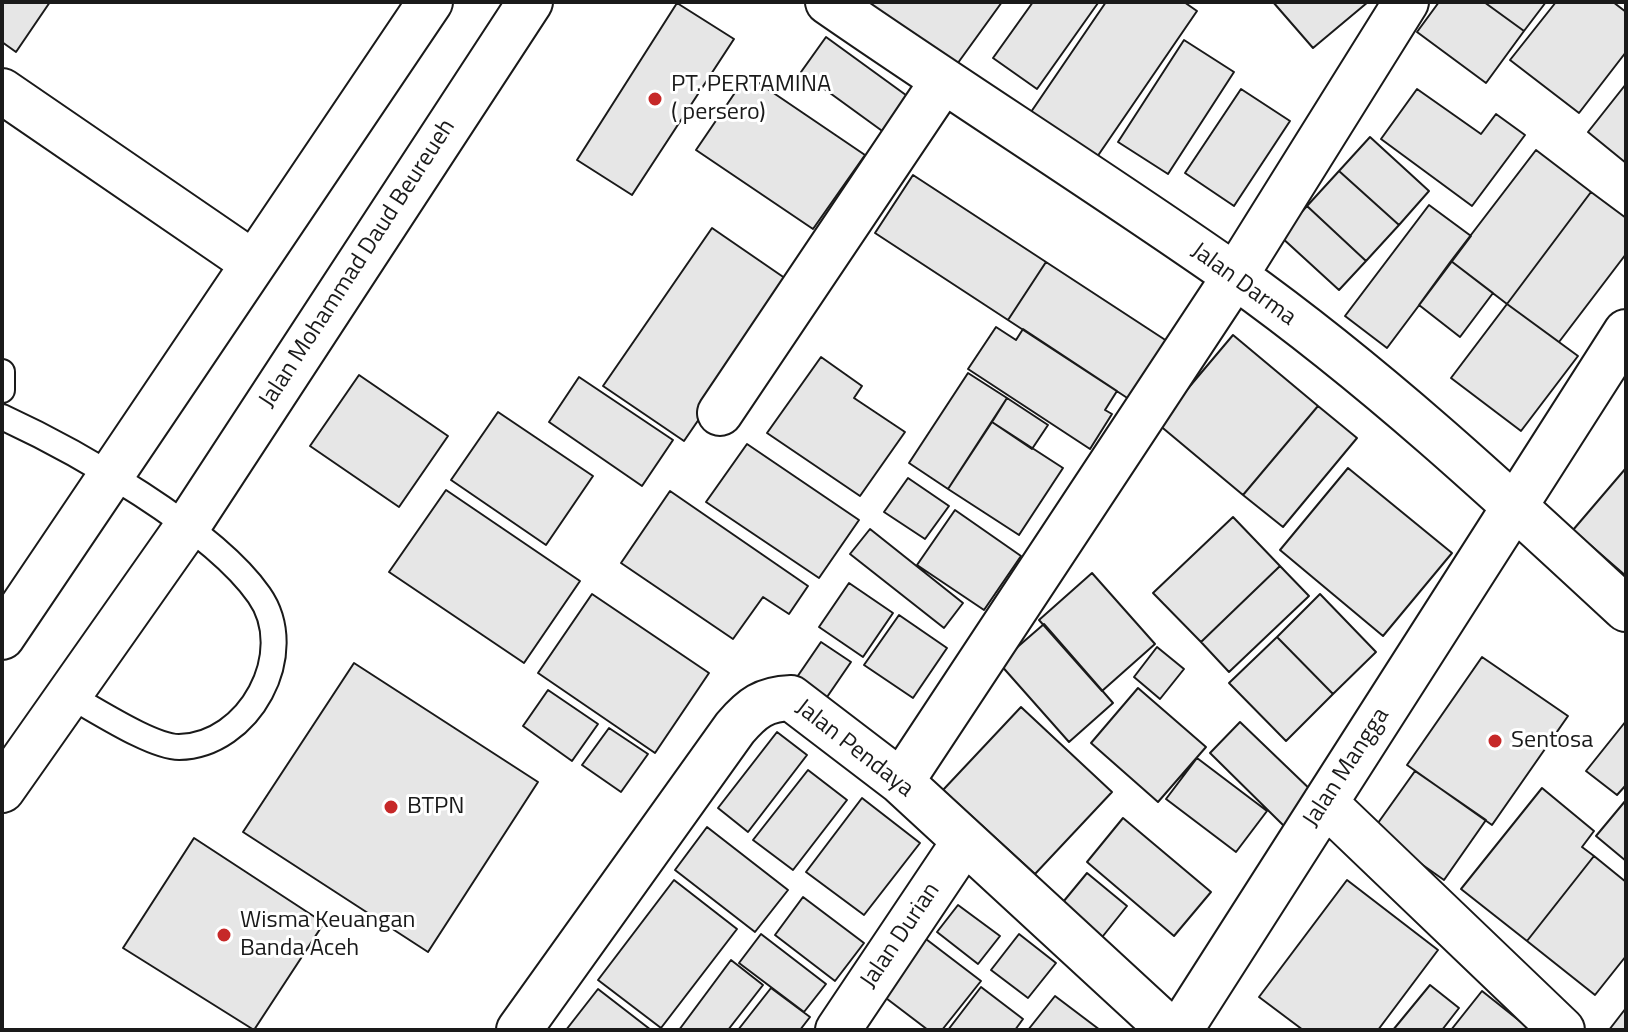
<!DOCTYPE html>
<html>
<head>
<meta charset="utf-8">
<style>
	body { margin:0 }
	#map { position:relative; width:1628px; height:1032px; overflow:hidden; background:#fff; font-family:"Titillium Web",sans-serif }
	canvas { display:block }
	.frame { position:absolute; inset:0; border:4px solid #1a1a1a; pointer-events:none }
</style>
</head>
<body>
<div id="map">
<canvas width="1628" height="1032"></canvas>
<div class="frame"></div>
</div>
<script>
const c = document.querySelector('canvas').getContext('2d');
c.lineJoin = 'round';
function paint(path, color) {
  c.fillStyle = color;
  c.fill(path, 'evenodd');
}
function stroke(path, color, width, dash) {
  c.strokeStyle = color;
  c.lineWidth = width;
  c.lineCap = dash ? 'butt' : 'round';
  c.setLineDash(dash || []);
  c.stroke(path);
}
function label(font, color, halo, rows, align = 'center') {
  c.font = font + ' "Titillium Web",sans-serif';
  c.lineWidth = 6;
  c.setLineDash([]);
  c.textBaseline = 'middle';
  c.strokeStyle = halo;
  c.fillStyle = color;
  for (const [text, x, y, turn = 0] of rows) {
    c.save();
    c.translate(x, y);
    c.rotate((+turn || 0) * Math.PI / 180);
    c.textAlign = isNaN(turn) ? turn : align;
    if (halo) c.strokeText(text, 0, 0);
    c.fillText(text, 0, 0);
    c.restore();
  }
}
const building = new Path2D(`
	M2,2H50L16,52L2,42Z
	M865,2H1002L955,67Z
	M1033,2L1098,3L1037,89L993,58Z
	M1106,2H1184L1197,11L1097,157L1031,112Z
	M1273,2H1368L1313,48Z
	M1439,2H1484L1524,31L1486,83L1417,32Z
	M1484,2H1546L1524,31Z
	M1556,2H1613L1626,12V52L1579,113L1510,60Z
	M677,3L734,39L632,195L577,160Z
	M826,37L910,98L885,133L801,72Z
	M1184,40L1234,72L1168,174L1118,142Z
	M747,75L865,155L813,229L696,150Z
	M1626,84V163L1588,132Z
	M1241,89L1290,121L1234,206L1185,173Z
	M1417,89L1481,134L1496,114L1525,135L1472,206L1381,139Z
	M1370,137L1429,191L1399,225L1339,171Z
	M1536,150L1591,192L1507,304L1451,261Z
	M1339,171L1399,225L1366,261L1307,206Z
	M913,175L1046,262L1008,320L875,233Z
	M1591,192L1626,218V254L1559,342L1507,304Z
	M1429,205L1471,236L1387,348L1345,316Z
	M1307,206L1366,261L1339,290L1280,236Z
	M712,228L792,283L684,441L603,386Z
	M1451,261L1493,293L1460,337L1419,305Z
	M1046,262L1173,345L1135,403L1008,320Z
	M1507,304L1578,356L1521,431L1451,378Z
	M996,327L1016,340L1023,329L1117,391L1105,410L1112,414L1090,449L968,369Z
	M1233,335L1318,406L1243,495L1158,424Z
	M821,357L862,386L854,398L905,432L860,496L767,433Z
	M968,373L1007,398L948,489L909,463Z
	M359,375L448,436L399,507L310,446Z
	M579,377L673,440L642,486L549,422Z
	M1007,398L1048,425L1032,449L992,422Z
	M1318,406L1357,438L1283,527L1243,495Z
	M498,412L593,476L546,545L451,480Z
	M992,422L1063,468L1019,535L948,489Z
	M747,444L859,520L819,578L706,502Z
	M1348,468L1452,553L1383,636L1280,550Z
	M1626,468V576L1573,530Z
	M908,478L949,506L925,539L884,512Z
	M446,490L580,581L524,663L389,572Z
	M670,491L808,586L789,614L763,597L733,639L621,563Z
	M955,510L1021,556L984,610L917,565Z
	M1233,517L1280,566L1201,642L1153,593Z
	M870,529L963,603L944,628L850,554Z
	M1280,566L1309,596L1229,672L1201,642Z
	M1092,573L1155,644L1102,691L1039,620Z
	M849,583L893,613L863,657L819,627Z
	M592,594L709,673L655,753L538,673Z
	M1320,594L1376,652L1333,694L1277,637Z
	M899,615L947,648L913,698L864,665Z
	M1044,624L1113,703L1069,742L999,663Z
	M1277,637L1333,694L1286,741L1229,683Z
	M821,642L851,662L825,700L795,680Z
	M1157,647L1184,669L1160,699L1134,677Z
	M1482,657L1568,716L1492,825L1407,765Z
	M354,663L538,782L428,952L243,832Z
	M1138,688L1206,747L1158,802L1091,743Z
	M548,690L598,724L572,761L523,726Z
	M1021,707L1112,792L1035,874L943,790Z
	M1626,721V785L1617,795L1586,771Z
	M1240,722L1315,794L1284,826L1210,753Z
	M609,728L648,754L621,792L582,765Z
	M777,732L807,755L748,832L718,808Z
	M1197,758L1267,811L1236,852L1166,799Z
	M808,770L847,800L793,870L753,840Z
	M1415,771L1486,820L1444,880L1373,830Z
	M1542,788L1594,831L1582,847L1594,856L1527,941L1461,889Z
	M862,798L920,843L864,915L806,872Z
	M1626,800V861L1596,836Z
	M1123,818L1211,892L1174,936L1087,862Z
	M707,827L788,890L755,932L675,870Z
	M194,838L324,923L254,1030L123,948Z
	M1594,856L1626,882V956L1595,995L1527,941Z
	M1087,873L1127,906L1095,946L1054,913Z
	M674,880L737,929L661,1028L598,980Z
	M1347,880L1438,950L1378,1030H1303L1259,997Z
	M803,897L864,943L835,981L775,935Z
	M958,905L1000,936L978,964L937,932Z
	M761,934L826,984L804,1012L739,963Z
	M1019,934L1056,963L1028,998L991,970Z
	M922,936L981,981L942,1030H928L878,992Z
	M731,960L763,985L728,1030H679Z
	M1430,985L1459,1008L1442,1030H1393Z
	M981,987L1023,1019L1015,1030H948Z
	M771,988L810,1017L800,1030H738Z
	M598,989L651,1030H566Z
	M1482,991L1531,1030H1451Z
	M1055,996L1100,1030H1028Z
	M1626,1008V1030H1609Z`);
paint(building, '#e6e6e6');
stroke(building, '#1a1a1a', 2);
const service = new Path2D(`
	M2,372V390
	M2,417C76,451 213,529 259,595C300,653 249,746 179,747C152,747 96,710 70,696`);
const minor = new Path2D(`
	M828,2C962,95 1101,182 1235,276C1374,375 1501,493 1626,609
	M2,91L253,263
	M720,413L943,81
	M901,782L1235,276L1406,2
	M1325,803L1562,1030
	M519,1030L735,728C752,708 764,699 791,698L901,782L1170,1030
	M838,1030L964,842
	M1180,1030L1626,332`);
const trunk = new Path2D(`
	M2,637L430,2
	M2,790L187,527L530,2`);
stroke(service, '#1a1a1a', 28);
stroke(minor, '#1a1a1a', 48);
stroke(trunk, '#1a1a1a', 48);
stroke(service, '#fff', 24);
stroke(minor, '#fff', 44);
stroke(trunk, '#fff', 44);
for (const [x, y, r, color] of [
	[655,99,8,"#c62828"],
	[1495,741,8,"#c62828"],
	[391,807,8,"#c62828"],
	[224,935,8,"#c62828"]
]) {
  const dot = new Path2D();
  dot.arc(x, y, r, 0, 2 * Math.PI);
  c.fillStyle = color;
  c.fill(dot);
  stroke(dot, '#fff', 3);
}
label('24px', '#1a1a1a', '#fff', [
	["PT. PERTAMINA",671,85],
	["( persero)",671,113],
	["Sentosa",1511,741],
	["BTPN",407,807],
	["Wisma Keuangan",240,921],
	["Banda Aceh",240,949]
], 'left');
label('24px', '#1a1a1a', '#fff', [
	["Jalan Mohammad Daud Beureueh",358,264,-57],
	["Jalan Darma",1243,285,36],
	["Jalan Pendaya",854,749,38],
	["Jalan Mangga",1347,768,-57],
	["Jalan Durian",901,936,-56]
]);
</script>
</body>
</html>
